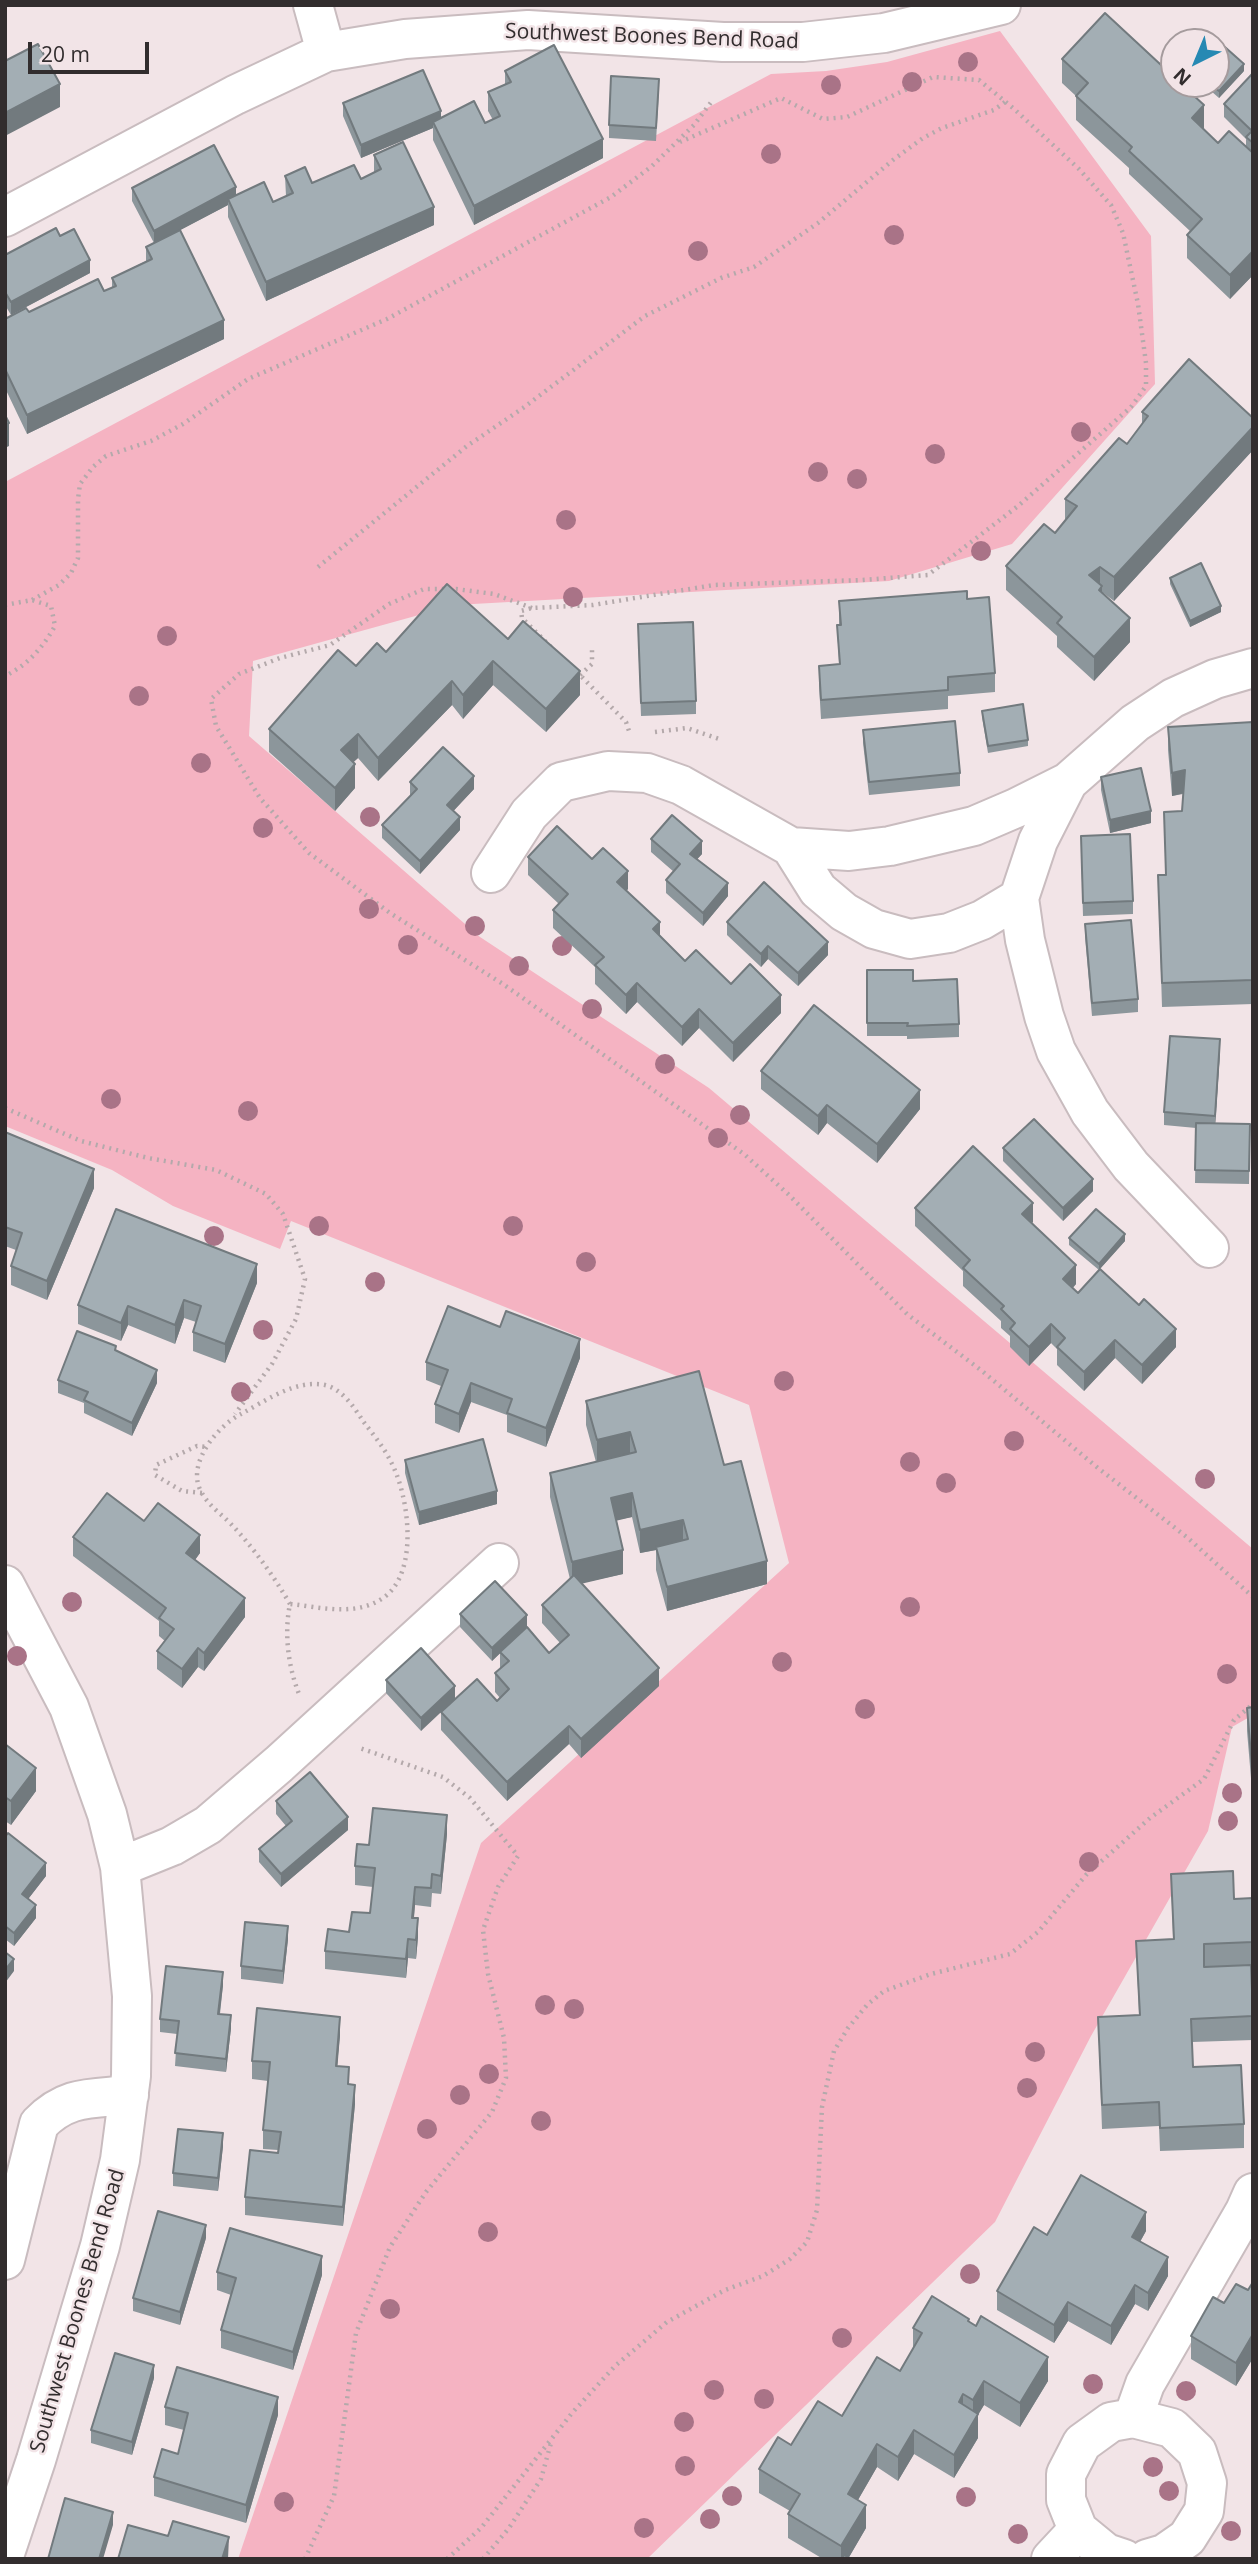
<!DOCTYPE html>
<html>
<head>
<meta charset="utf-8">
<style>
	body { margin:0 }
	#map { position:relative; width:1258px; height:2564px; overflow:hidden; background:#f2e4e7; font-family:"Open Sans",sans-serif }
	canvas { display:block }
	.frame { position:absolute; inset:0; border:7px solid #322d2e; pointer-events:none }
	.north { position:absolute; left:1160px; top:28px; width:70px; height:70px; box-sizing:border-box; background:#f2e4e7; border:2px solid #a59b9d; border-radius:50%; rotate:223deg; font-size:19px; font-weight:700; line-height:28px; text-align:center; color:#322d2e }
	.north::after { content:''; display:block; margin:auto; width:24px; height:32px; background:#2689b3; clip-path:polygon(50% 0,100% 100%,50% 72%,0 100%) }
	.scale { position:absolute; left:28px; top:42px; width:121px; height:32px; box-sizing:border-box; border:4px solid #322d2e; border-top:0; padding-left:9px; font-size:21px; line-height:24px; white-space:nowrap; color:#322d2e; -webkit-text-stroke:5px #f2e4e7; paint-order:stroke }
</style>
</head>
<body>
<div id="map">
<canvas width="1258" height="2564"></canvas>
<div class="frame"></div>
<div class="north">N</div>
<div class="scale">20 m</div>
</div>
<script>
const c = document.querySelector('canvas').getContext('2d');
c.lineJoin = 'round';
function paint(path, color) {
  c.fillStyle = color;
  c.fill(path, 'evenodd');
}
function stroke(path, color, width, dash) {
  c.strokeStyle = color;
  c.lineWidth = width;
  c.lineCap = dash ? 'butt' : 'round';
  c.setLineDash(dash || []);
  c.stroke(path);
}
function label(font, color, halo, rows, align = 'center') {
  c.font = font + ' "Open Sans",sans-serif';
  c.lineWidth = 5;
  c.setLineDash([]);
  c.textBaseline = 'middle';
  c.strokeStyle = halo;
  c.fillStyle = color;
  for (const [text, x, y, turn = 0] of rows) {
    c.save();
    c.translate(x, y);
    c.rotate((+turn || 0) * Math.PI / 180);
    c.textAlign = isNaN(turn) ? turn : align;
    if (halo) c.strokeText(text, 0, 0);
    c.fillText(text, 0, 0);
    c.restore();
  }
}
paint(new Path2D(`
	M1000,31L1151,236L1155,384L1012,544L889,581L455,605L253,661L249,736L480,937L709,1088L1253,1549V1715L1232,1727L1208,1831L1091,2036L995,2222L647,2559H238L481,1843L789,1563L749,1405L291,1221L280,1249L173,1206L112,1170L5,1126V482L771,74L826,71L887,62Z`), '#f5b3c2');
const minor = new Path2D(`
	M313,5L326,52
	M5,217L235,95L326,52L405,39L528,30L723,42H803L884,33L1001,5
	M1068,782L1038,841L1019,898L1025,940L1044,1016L1056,1051L1090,1112L1131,1166L1209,1248
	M791,847L818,890L844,912L874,929L910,939L949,933L982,920L1019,898
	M491,873L529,814L561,782L608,771L647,773L681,785L791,847L849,851L890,846L974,826L1016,808L1068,782L1135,723L1173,698L1215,679L1253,668
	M5,1585L69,1707L107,1814L120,1867L132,1996L131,2076L120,2160L100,2246L36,2460L5,2553
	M120,1867L172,1846L208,1825L279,1764L499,1563
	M5,2260L39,2124C67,2095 91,2099 129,2095
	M1133,2418L1145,2384L1245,2211L1253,2193
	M1051,2559L1078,2530
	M1124,2559L1106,2553L1078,2530L1066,2500V2474L1082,2443L1111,2422L1133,2418L1172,2428L1197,2452L1207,2483L1204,2511L1187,2538L1164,2554L1147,2559`);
stroke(minor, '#c9bcbf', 42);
stroke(new Path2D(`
	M318,567L467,446L523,408L645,316L721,278L754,267L818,223L893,160L923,138L942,128L994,110L1005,102
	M32,600L59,585L71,573L78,558V499L80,484L93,467L106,456L151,441L183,424L248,379L387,319L611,197L652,166L694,125L712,101
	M5,605L32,600L51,606L55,626C43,647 28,665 5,676
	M532,608L494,594L456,589H424L389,604L330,645L280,658L239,674L211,699L216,726L260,798L309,853L390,913L503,984L744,1154L788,1194L907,1314L982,1371L1098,1468L1188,1538L1253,1597
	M551,647L522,618L521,611L532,608L593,605L714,585L862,580L928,575L1018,506L1131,407L1146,386V363L1138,304L1123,233L1111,205L1079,169L1013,108L979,80L933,77L847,117L823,119L781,98L680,142
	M577,672L626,722L630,734
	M580,675L592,664V646
	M655,732L687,728L719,739
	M5,1108L81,1141L148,1158L216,1170L266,1194L283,1214L305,1279L296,1319L272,1364L235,1414
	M202,1493L182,1491L155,1475L156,1465L197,1446L207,1447
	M290,1604C273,1575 253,1547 230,1523C218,1511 206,1504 199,1487C189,1460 219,1425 241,1414C265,1401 296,1379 325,1385C342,1389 354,1407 363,1421C372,1433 383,1446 390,1460C409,1494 420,1573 383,1598C355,1617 320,1607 290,1604C284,1633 288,1666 299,1694
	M305,2559L334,2496L356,2333L390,2247L426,2192L492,2112L506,2078L504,2038L488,1974L483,1930L498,1887L518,1856L470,1798L443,1777L357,1747
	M447,2559L481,2528L572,2413L615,2366L667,2322L725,2290L763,2276L790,2259L807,2242L817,2210L822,2107L834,2051L848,2028L867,2005L884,1991L931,1974L1010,1954L1038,1932L1086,1875L1150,1818L1204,1779L1234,1720L1253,1704
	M483,2559L509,2528L541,2479L551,2443`), '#b4a9ab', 4.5, [2, 5]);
stroke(minor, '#fff', 38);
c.fillStyle = '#a97387';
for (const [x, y] of [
	[968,62],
	[912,82],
	[831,85],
	[771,154],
	[894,235],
	[698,251],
	[1081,432],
	[935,454],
	[818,472],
	[857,479],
	[566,520],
	[981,551],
	[573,597],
	[167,636],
	[139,696],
	[201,763],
	[370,817],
	[263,828],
	[369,909],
	[475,926],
	[408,945],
	[562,946],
	[519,966],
	[592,1009],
	[665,1064],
	[111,1099],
	[248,1111],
	[740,1115],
	[718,1138],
	[319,1226],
	[513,1226],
	[214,1236],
	[586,1262],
	[375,1282],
	[263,1330],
	[784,1381],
	[241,1392],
	[1014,1441],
	[910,1462],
	[1205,1479],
	[946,1483],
	[72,1602],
	[910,1607],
	[17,1656],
	[782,1662],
	[1227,1674],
	[865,1709],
	[1232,1793],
	[1228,1821],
	[1089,1862],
	[545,2005],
	[574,2009],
	[1035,2052],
	[489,2074],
	[1027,2088],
	[460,2095],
	[541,2121],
	[427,2129],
	[488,2232],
	[970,2274],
	[390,2309],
	[842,2338],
	[1093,2384],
	[714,2390],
	[1186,2391],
	[764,2399],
	[684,2422],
	[685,2466],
	[1153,2467],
	[1169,2491],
	[732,2496],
	[966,2497],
	[284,2502],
	[710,2519],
	[644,2528],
	[1231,2531],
	[1018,2534]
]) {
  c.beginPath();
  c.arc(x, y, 10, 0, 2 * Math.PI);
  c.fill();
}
paint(new Path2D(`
	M1062,59L1204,129L1218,143L1246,147V139L1224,117V104L1253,73V275L1230,299L1187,258V235L1190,231L1129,174V168L1076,120V96L1062,83Z
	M505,71L603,158L474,225L433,140V128L361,158L343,116V103L485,123L493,120L488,111V92L505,85Z
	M1244,71L1219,98L1203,84H1216Z
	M659,91L656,141L609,138V125Z
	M374,155L434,225L266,301L228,217V205L174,233L224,339L27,434L5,388V319L104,291L112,288V278L146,261V247L154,243L132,201V188L236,195L273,202L286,196L285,176L312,183L361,179L374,173Z
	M60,236L90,273L11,315L5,305V255Z
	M1142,412L1253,418V450L1114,601L1102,592L1130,642L1094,681L1057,647V636L1006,590V566L1055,533L1065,520V499L1127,444L1142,424Z
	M1170,578L1221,612L1190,627L1170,584Z
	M967,599L995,673V692L948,696V709L821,719L819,685V666L839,664L837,625H839V601Z
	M638,637L696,701V714L641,716Z
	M508,639L580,695L546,732L493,685L463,719L452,705L378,781L358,758L353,762L355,788L335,811L269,752V729L356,666L386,652Z
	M982,711L1028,740V746L988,753L982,717Z
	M1253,722V1004L1162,1007L1158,875H1166L1164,812L1182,811L1183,794L1172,796L1168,750V727Z
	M863,730L960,773V786L869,795L863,743Z
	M1101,777L1151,823L1110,833L1101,790Z
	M410,782L474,789L453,811L460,830L420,874L382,838V825L410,796Z
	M651,839L702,854L697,859L728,896L703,926L666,893V880L674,872L651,852Z
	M1081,849L1133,901V914L1083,916Z
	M528,857L592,859L628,889L626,891L660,936L685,961L731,984L781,1013L733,1062L699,1028L682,1046L637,1002L626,1014L595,984V967L553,928V910L559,904L528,875Z
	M727,922L828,955L798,986L768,959L761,967L727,935Z
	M1085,924L1138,999V1012L1092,1016L1085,937Z
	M867,970L913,981L959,1024V1037L907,1039V1036H867Z
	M1220,1052L1215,1123L1250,1124L1249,1184L1195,1183L1196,1128L1164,1125V1112Z
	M761,1071L920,1109L877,1163L827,1123L818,1135L761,1089Z
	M5,1132L94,1188L47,1300L11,1285V1266L16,1250L5,1246Z
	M1003,1148L1093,1191L1063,1221L1003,1161Z
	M915,1208L1033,1222L1031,1223L1076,1284L1073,1288L1078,1293L1176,1347L1142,1384L1115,1358L1084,1391L1057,1365V1349L1051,1343L1029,1366L1010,1347V1336L1001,1328V1321L963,1286V1271L915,1226Z
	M1069,1238L1125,1241L1099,1270L1069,1245Z
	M257,1283L225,1363L193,1351V1332L196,1322L184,1318L175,1344L128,1325L121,1341L78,1324V1305Z
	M116,1350L157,1383L132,1436L84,1413V1403L58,1393V1380Z
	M580,1358L546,1447L507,1432V1415L471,1402L459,1433L435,1423V1404L441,1386L426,1380V1362Z
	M586,1401L724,1465L767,1584L667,1611L656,1570V1550L640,1553L632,1517L616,1520L623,1574L581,1583L659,1686L581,1758L569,1744L507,1801L441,1730V1712L497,1701L500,1698L495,1692V1673L500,1669V1653L492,1661L460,1627V1614L527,1628L549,1653L560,1643L542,1623V1605L570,1579L550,1497V1473L596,1462L586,1425Z
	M405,1460L497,1504L419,1525L405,1473Z
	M144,1521L200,1553L195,1560L245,1617L204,1671L198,1667L182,1688L157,1669V1651L165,1641L159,1636V1621L73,1556V1537Z
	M386,1680L455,1686L421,1731L386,1693Z
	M1253,1707V1802L1247,1731V1708Z
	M5,1744L36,1791L11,1825L5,1821Z
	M276,1801L348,1830L281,1887L259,1862V1849L286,1826L276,1814Z
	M447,1834L441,1894L432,1893L431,1907L415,1905L414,1918L418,1937L416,1959L408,1958L406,1978L325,1969V1951L370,1913L373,1887L355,1885V1866L369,1845Z
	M5,1837L46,1876L28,1899L36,1918L14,1946L5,1939Z
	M1171,1874L1234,1899L1253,1898V1965L1251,1966L1253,2040L1192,2042L1193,2067L1244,2124V2148L1160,2151L1159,2126L1102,2129L1098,2017L1139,2015L1136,1941L1173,1939Z
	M288,1939L283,1984L241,1979V1966Z
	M223,1985L220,2014L231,2028L226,2072L175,2066L177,2034L160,2032V2019Z
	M340,2035L337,2066L349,2084L355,2104L343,2226L245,2215V2197L278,2153V2150L263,2149V2130L268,2081L252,2079V2061Z
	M223,2146L218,2191L173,2186V2173Z
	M1146,2231L1140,2242L1168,2276L1148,2311L1135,2304L1111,2345L1068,2321L1054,2343L997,2310V2291L1047,2235Z
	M206,2238L180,2325L133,2311V2298Z
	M217,2272L322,2275L293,2370L221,2348V2330L231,2295L217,2290Z
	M1253,2282V2358L1236,2386L1191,2359V2336L1224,2303L1248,2290Z
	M969,2322L1048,2381L1020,2427L984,2405L978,2414V2438L954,2478L914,2454L898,2481L877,2467L858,2500L866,2528L849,2557L851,2559H823L788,2538V2514L790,2511L759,2493V2469L791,2445L842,2416L900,2371L913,2349V2328Z
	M154,2378L132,2455L91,2443V2430Z
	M165,2407L278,2415L246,2523L154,2496V2477L178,2454L184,2430L165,2425Z`), '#8c969b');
paint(new Path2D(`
	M1244,64V71L1219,98V91Z
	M60,84V107L5,136V113Z
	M1204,105V129L1192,118Z
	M441,111V124L433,122V128L361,158V145Z
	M603,139V158L474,225V206Z
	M236,187V200L228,199V205L154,244V231Z
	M434,207V225L266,301V282Z
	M1253,251V275L1230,299V275Z
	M90,260V273L11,315V302Z
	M224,320V339L27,434V415Z
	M9,423V446L5,448V424Z
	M1253,427V450L1114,601V577Z
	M1100,567V589L1102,586V610L1089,575Z
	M1221,606V612L1190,627V621Z
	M1130,618V642L1094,681V657Z
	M493,661V685L463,719V695Z
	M580,671V695L546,732V709Z
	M452,681V705L378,781V758Z
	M358,734V758L341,774V750Z
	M355,764V788L335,811V788Z
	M1185,770V793L1172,796V773Z
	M474,776V789L447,818V805Z
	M1151,811V823L1110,833V820Z
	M460,817V830L420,874V861Z
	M702,841V854L690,867V854Z
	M628,871V889L617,900V882Z
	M728,883V896L703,926V913Z
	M660,922V941L653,929Z
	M828,942V955L798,986V973Z
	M768,946V959L761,967V954Z
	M637,983V1002L626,1014V995Z
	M781,995V1013L733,1062V1043Z
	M699,1009V1028L682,1046V1027Z
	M1220,1039V1052L1215,1129V1116Z
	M920,1090V1109L877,1163V1144Z
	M827,1105V1123L818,1135V1116Z
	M94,1169V1188L47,1300V1281Z
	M1093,1179V1191L1063,1221V1208Z
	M1033,1203V1222L1022,1233V1214Z
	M1125,1234V1241L1099,1270V1264Z
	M257,1264V1283L225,1363V1344Z
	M1076,1265V1284L1063,1298V1279Z
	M184,1300V1318L175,1344V1325Z
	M128,1306V1325L121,1341V1323Z
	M1051,1324V1343L1029,1366V1347Z
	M1176,1329V1347L1142,1384V1365Z
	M580,1339V1358L546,1447V1428Z
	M1115,1340V1358L1084,1391V1372Z
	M157,1370V1383L132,1436V1423Z
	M471,1383V1402L459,1433V1414Z
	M630,1432V1456L597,1464V1440Z
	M497,1491V1504L419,1525V1512Z
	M632,1493V1517L611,1522V1498Z
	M683,1520V1544L656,1547V1550L640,1553V1530Z
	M200,1535V1553L186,1572V1553Z
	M623,1550V1574L572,1586V1562Z
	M767,1561V1584L667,1611V1587Z
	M245,1598V1617L204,1671V1653Z
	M527,1615V1628L492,1661V1648Z
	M198,1648V1667L182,1688V1669Z
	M659,1668V1686L581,1758V1739Z
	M455,1686V1699L421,1731V1718Z
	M569,1726V1744L507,1801V1782Z
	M36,1768V1791L11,1825V1801Z
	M447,1815V1834L441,1894V1876Z
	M348,1817V1830L281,1887V1874Z
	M46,1863V1876L22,1907V1894Z
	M415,1887V1905L412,1936V1918Z
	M36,1905V1918L14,1946V1933Z
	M418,1918V1937L416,1959V1940Z
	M288,1926V1939L283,1984V1971Z
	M408,1939V1958L406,1978V1959Z
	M14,1959V1971L5,1983V1970Z
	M223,1972V1985L218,2027V2014Z
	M231,2015V2028L226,2072V2059Z
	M340,2017V2035L336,2084V2066Z
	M355,2085V2104L343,2226V2207Z
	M223,2133V2146L218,2191V2178Z
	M1146,2212V2231L1132,2256V2237Z
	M206,2225V2238L180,2325V2312Z
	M322,2256V2275L293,2370V2352Z
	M1168,2257V2276L1148,2311V2293Z
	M1135,2285V2304L1111,2345V2326Z
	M1068,2302V2321L1054,2343V2325Z
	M1253,2334V2358L1236,2386V2363Z
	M1048,2357V2381L1020,2427V2403Z
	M154,2365V2378L132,2455V2442Z
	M984,2381V2405L974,2422L978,2414V2438L954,2478V2455L973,2424V2400Z
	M963,2394V2418L959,2402Z
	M278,2397V2415L246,2523V2505Z
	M914,2430V2454L898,2481V2457Z
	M877,2444V2467L848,2517V2494Z
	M866,2505V2528L848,2559H841V2546Z
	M113,2512V2525L103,2559H99Z
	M229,2537L228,2559H222Z`), '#727a7e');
const building = new Path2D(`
	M1105,13L1174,77V84H1181L1204,105L1192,118L1218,143L1229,131L1253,153V251L1230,275L1187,235L1202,219L1129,151L1132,147L1076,96L1088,83L1062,59Z
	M1208,32L1244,64L1219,91L1210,84H1216V42H1199Z
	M38,44L60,84L5,113V61Z
	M554,45L603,139L474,206L433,122L474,101L485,123L500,116L488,92L511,82L505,71Z
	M423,70L441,111L361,145L343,103Z
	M1253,73V143L1246,137L1252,131L1224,104Z
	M611,76L659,79L656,128L609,125Z
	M403,142L434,207L266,282L228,199L264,182L273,202L293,193L285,176L305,167L312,183L354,165L361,179L381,169L374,155Z
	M214,145L236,187L154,231L132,188Z
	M56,228L60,236L74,229L90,260L11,302L5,292V255Z
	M180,230L224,320L27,415L5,369V319L26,308L29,312L98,279L104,291L116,286L112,278L152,259L146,247Z
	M1189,359L1253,418V427L1114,577L1100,567L1089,575L1102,586L1099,590L1130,618L1094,657L1057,623L1062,617L1006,566L1044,524L1055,533L1077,506L1065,499L1119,438L1127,444L1148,416L1142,412Z
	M5,415L9,423L5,424Z
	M1201,563L1221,606L1190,621L1170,578Z
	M447,584L508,639L523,621L580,671L546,709L493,661L463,695L452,681L378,758L358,734L341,750L355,764L335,788L269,729L338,650L356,666L377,643L386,652Z
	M967,591V599L989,597L995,673L948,677V690L821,700L819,666L840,664L837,625H841L839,601Z
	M693,622L696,701L641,703L638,624Z
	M1023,704L1028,740L988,746L982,711Z
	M955,721L960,773L869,782L863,730Z
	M1253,722V980L1162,983L1158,875H1166L1164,812L1182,811L1185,770L1172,773L1168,727Z
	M443,747L474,776L447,805L460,817L420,861L382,825L417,789L410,782Z
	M1141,768L1151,811L1110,820L1101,777Z
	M672,815L702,841L690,854L728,883L703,913L666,880L680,864L651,839Z
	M557,826L592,859L603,848L628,871L617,882L660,922L653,929L685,961L696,950L731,984L750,964L781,995L733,1043L699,1009L682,1027L637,983L626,995L595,965L604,957L553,910L568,894L528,857Z
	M1130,834L1133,901L1083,903L1081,836Z
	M764,882L828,942L798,973L768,946L761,954L727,922Z
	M1131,920L1138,999L1092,1003L1085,924Z
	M867,970H913V981L957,979L959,1024L907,1026L908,1023H867Z
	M814,1005L920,1090L877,1144L827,1105L818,1116L761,1071Z
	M1170,1036L1220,1039L1215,1116L1164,1112Z
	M1034,1119L1093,1179L1063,1208L1003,1148Z
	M1196,1123L1250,1124L1249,1171L1195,1170Z
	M5,1132L94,1169L47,1281L11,1266L22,1233L5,1227Z
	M973,1146L1033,1203L1022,1214L1076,1265L1063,1279L1078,1293L1100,1269L1139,1305L1144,1299L1176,1329L1142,1365L1115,1340L1084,1372L1057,1347L1065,1338L1051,1324L1029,1347L1010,1329L1015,1323L1001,1309L1004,1306L963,1268L970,1260L915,1208Z
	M116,1209L257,1264L225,1344L193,1332L201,1306L184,1300L175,1325L128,1306L121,1323L78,1305Z
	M1096,1209L1125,1234L1099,1264L1069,1238Z
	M448,1306L500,1327L506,1311L580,1339L546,1428L507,1413L512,1399L471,1383L459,1414L435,1404L448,1370L426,1362Z
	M77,1331L116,1346L115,1350L157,1370L132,1423L84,1400L88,1392L58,1380Z
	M699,1371L724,1465L741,1461L767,1561L667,1587L656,1547L688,1539L683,1520L640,1530L632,1493L611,1498L623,1550L572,1562L550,1473L636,1452L630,1432L597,1440L586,1401Z
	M483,1439L497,1491L419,1512L405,1460Z
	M107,1493L144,1521L158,1503L200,1535L186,1553L245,1598L204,1653L198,1648L182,1669L157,1651L174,1629L159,1618L166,1608L73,1537Z
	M574,1575L659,1668L581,1739L569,1726L507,1782L441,1712L477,1679L497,1701L509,1689L495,1673L509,1661L500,1652L527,1627L549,1653L569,1635L542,1605Z
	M495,1581L527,1615L492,1648L460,1614Z
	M421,1648L455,1686L421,1718L386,1680Z
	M1253,1707V1778L1247,1708Z
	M5,1744L36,1768L11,1801L5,1797Z
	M310,1772L348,1817L281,1874L259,1849L292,1821L276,1801Z
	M373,1808L447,1815L441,1876L432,1874L431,1888L415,1887L412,1918H418L416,1940L408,1939L406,1959L325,1951L328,1929L349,1932L352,1912L370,1913L375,1868L355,1866L357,1844L369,1845Z
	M8,1833L46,1863L22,1894L36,1905L14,1933L5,1926V1837Z
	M1233,1871L1234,1899L1253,1898V1942L1204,1944V1967L1251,1965L1253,2016L1191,2019L1193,2067L1241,2065L1244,2124L1160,2128L1159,2102L1102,2105L1098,2017L1140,2015L1136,1941L1174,1939L1171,1874Z
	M245,1922L288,1926L283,1971L241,1966Z
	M5,1952L14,1959L5,1970Z
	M166,1966L223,1972L218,2014L231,2015L226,2059L175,2053L179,2021L160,2019Z
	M257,2008L340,2017L336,2066L349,2067L348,2084L355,2085L343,2207L245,2197L250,2150L278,2153L281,2132L263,2130L270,2062L252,2061Z
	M178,2129L223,2133L218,2178L173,2173Z
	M1081,2175L1146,2212L1132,2237L1168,2257L1148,2293L1135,2285L1111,2326L1068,2302L1054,2325L997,2291L1034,2227L1047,2235Z
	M158,2211L206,2225L180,2312L133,2298Z
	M230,2228L322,2256L293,2352L221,2330L236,2278L217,2272Z
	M1253,2282V2334L1236,2363L1191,2336L1213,2297L1224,2303L1236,2284L1248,2290Z
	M932,2296L969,2319L968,2321L976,2326L981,2316L1048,2357L1020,2403L984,2381L973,2400L963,2394L959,2402L978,2414L954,2455L914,2430L898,2457L877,2444L848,2494L866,2505L841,2546L788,2514L800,2494L759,2469L778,2437L791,2445L818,2401L842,2416L877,2357L900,2371L922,2333L913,2328Z
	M115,2353L154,2365L132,2442L91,2430Z
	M177,2367L278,2397L246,2505L154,2477L162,2449L178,2454L188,2413L165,2407Z
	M65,2498L113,2512L99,2559H48Z
	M173,2521L229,2537L222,2559H118L128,2525L168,2536Z
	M844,2555L851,2559H842Z`);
paint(building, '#a3aeb4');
stroke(building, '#727a7e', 2);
label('21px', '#322d2e', '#f2e4e7', [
	["Southwest Boones Bend Road",652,37,2],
	["Southwest Boones Bend Road",78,2311,-74]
]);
</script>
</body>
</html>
